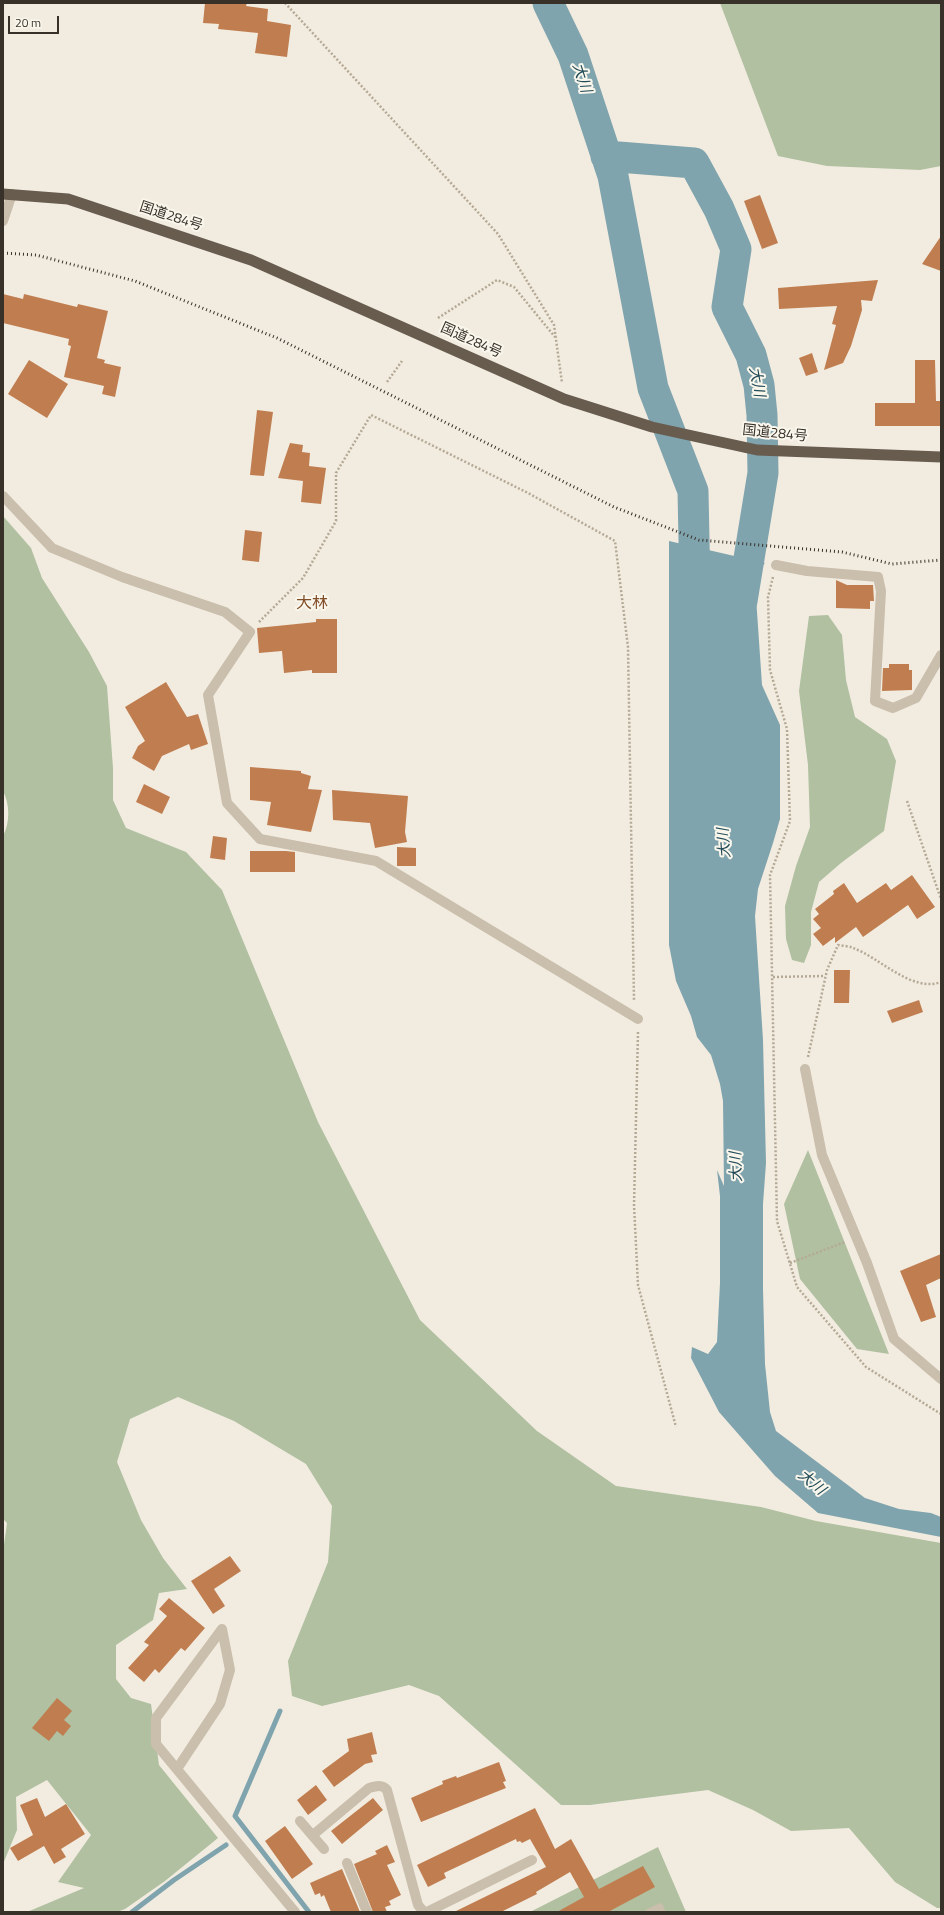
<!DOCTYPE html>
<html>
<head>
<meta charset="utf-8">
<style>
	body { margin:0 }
	#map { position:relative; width:944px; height:1915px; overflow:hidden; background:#f2ece0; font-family:"Titillium Web",sans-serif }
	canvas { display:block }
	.frame { position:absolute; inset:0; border:4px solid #38312a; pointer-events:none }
	.scale { position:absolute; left:8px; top:16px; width:51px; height:18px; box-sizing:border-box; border:2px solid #38312a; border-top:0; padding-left:5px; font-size:12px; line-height:14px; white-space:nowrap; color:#38312a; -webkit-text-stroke:3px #f9f6ec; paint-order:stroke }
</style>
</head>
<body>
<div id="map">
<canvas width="944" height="1915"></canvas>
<div class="frame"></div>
<div class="scale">20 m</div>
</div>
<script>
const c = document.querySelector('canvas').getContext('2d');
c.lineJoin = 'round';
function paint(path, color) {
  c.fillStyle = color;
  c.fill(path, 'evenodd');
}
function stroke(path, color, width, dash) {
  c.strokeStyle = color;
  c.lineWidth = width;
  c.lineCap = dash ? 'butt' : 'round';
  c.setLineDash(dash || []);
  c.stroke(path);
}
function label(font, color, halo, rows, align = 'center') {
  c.font = font + ' "Titillium Web","Noto Sans JP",sans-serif';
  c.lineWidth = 4;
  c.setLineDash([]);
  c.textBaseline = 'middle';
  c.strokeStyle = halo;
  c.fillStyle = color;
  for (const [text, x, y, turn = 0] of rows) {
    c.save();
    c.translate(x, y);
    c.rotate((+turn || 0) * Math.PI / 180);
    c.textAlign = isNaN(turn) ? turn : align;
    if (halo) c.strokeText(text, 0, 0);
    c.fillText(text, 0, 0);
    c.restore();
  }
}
paint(new Path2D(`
	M720,3H941V166L920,170L827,166L778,156Z
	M3,516L31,548L42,578L89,652L107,686L113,768V800L126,828L186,852L222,890L318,1122L420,1320L537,1431L616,1486L761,1507L816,1521L941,1543V1908H937L895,1882L849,1828L791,1831L753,1810L708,1790L590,1805H561L439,1696L409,1685L322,1706L292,1696L288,1661L328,1562L332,1506L306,1464L234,1421L178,1397L130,1419L117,1462L141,1520L163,1558L187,1589L159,1593L153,1620L116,1645V1679L131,1698L151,1704L159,1765L218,1838L165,1881L125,1909L117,1912H27L84,1888L58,1882L91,1835L47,1780L16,1797L17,1830L3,1864V1552L7,1523L3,1519V836C10,823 10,804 3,791Z
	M828,615L842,635L846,680L855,717L887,739L896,761L884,831L841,863L819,882L811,912V945L804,963L792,960L786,939L785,906L796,866L810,827L808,765L799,691L809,616Z
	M808,1150L889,1354L857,1349L800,1279L784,1204Z
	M658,1847L686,1912H530Z`), '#b0c0a0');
paint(new Path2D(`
	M669,541L765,563L758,571L756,597L762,685L780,725V819L773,843L758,889L755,916L763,1040L766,1163L763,1204V1289L765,1364L770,1412L776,1431L865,1498L899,1509L931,1513L941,1517V1537L818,1513L775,1476L719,1412L691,1358L692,1347L708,1354L717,1342L720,1283V1196L717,1170L724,1186L723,1101L720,1084L711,1055L697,1037L691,1016L676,981L669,945Z`), '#80a4ae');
stroke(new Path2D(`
	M280,1711L235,1816L309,1912
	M132,1912L174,1880L226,1845`), '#80a4ae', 5);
stroke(new Path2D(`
	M548,3L573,55L613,176L653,388L693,491L695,589
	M606,156L694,163L719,209L736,249L727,307L751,355L759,385L762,415L763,473L742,601`), '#80a4ae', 31);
paint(new Path2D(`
	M205,3H247L246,6L268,9L267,21L291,25L287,57L255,53L258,33L218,29L219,24L203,23Z
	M760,195L778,243L762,249L744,201Z
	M941,236V271L922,264Z
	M878,280L872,301L861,300L862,310L851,346L843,363L824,370L836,325L832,324L837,306L779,309L778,288Z
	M3,294L23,299L24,294L77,307L78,304L108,311L97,358L105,360L104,363L121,367L115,397L102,394L104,386L64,377L71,346L68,345L69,339L3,323Z
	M812,353L818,372L806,376L799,358Z
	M29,360L68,384L47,418L8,394Z
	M915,360H935L936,401H941V426H875V403H915Z
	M257,410L273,412L264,476L250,475Z
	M290,443L303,445L302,452L310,453L309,466L326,468L321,504L301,502L303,481L278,478Z
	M245,530L262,532L259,562L242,560Z
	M836,580L847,585H873L874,601H870V609L836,608Z
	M316,619H337V673H312V670L284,673L282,651L259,653L257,628L316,622Z
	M889,664H909V670H912V690L882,691L883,668H889Z
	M166,682L187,717L198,714L208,744L191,750L189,744L162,756L154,771L132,758L138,746L145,741L125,707Z
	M250,767L301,771V773L311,776L308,789L322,790L311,832L267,825L271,802L250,800Z
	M144,784L170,797L162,814L136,802Z
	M332,790L408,796L405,832L407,842L375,848L370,823L333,820Z
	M213,836L227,838L225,860L210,858Z
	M397,847L416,848V866H397Z
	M250,851H286L295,852V872H250Z
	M912,875L935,907L917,919L908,905L863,937L856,927L835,943V937L823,946L813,934L821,928L813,919L819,914L815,909L834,894L833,891L844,883L857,903L886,883L891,890Z
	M834,970H850L849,1003H834Z
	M919,1000L923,1012L892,1023L887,1011Z
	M941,1254V1278L926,1285L936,1317L921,1322L900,1271Z
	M230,1556L241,1571L214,1589L225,1606L213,1614L191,1581Z
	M169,1598L205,1628L185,1651L181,1648L159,1673L155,1669L144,1682L128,1668L149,1645L144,1642L167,1616L159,1609Z
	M57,1698L72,1711L64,1720L71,1726L63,1736L57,1731L49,1741L32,1728Z
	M372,1732L377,1754L371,1755L373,1762L365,1764L334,1787L322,1771L349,1751L347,1739Z
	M499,1762L506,1781L503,1782L506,1788L421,1822L411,1798L443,1784L442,1781L456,1776L457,1778Z
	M316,1785L327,1800L308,1815L297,1800Z
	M37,1798L45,1817L66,1804L85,1834L61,1849L66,1857L54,1864L44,1846L18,1861L10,1848L33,1835L20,1805Z
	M373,1798L383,1810L342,1844L331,1831Z
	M535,1808L555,1849L571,1839L599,1889L643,1866L655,1887L608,1912H557L584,1897L570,1872L536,1892L537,1894L501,1912H454L546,1867L530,1839L522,1843L520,1841L517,1842L516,1839L444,1873L446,1878L428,1887L417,1865Z
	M285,1826L313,1864L292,1879L265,1841Z
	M387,1845L395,1862L387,1865L401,1895L389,1901L391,1905L385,1907L387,1912H373L354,1864L377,1854L375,1851Z
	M342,1869L360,1912H331L324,1895L321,1897L320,1893L315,1895L310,1883Z`), '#c07e50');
stroke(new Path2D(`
	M285,3L498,234L554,325L562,383
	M438,318L497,280L514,287L555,337
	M387,382L402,361
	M773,577L768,597L770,670L787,729L790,821L770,875L777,1221L797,1287L866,1367L941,1414
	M259,622L303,578L336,521V473L371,415L528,493L615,541L628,647L634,1000
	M907,801L941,899
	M773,977L825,976
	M638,1032L634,1205L638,1285L676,1427
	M808,1057L827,970L838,945C843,946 849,946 853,948C879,957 912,993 941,982
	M790,1263L845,1242`), '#b5a996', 2.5, [2, 2]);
stroke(new Path2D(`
	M649,1912L660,1907L662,1912`), '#cabeac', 7);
stroke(new Path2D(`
	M3,221L12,194
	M3,496L52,548L122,577L225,612L250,632L208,695L227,803L260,839L376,861L638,1019
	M776,565L807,571L878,577L881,591L875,701L893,708L916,698L941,655
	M805,1069L822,1155L867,1263L894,1339L941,1379
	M177,1769L220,1704L230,1670L222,1629L156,1718V1744L295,1912
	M300,1821L324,1849
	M313,1835L369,1788C376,1786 382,1784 387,1790L418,1905L424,1912
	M347,1863L367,1912
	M427,1912L532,1860`), '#cabeac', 10);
stroke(new Path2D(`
	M3,194L68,199L251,260L564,399L652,427L757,450L941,457`), '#685c4f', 11);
stroke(new Path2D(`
	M3,253L36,255L135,281L277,338L614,507L699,540L842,552L892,564L941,560`), '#38312a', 3, [1, 3]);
label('14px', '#38312a', '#f9f6ec', [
	["国道284号",171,217,18],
	["国道284号",471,341,24],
	["国道284号",775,434,6]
]);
label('italic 15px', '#224b58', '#f9f6ec', [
	["大川",581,78,72],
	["大川",756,382,80],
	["大川",725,843,-94],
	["大川",737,1167,-92],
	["大川",811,1483,40]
]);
label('16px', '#834d28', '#f9f6ec', [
	["大林",312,604]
]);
</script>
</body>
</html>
